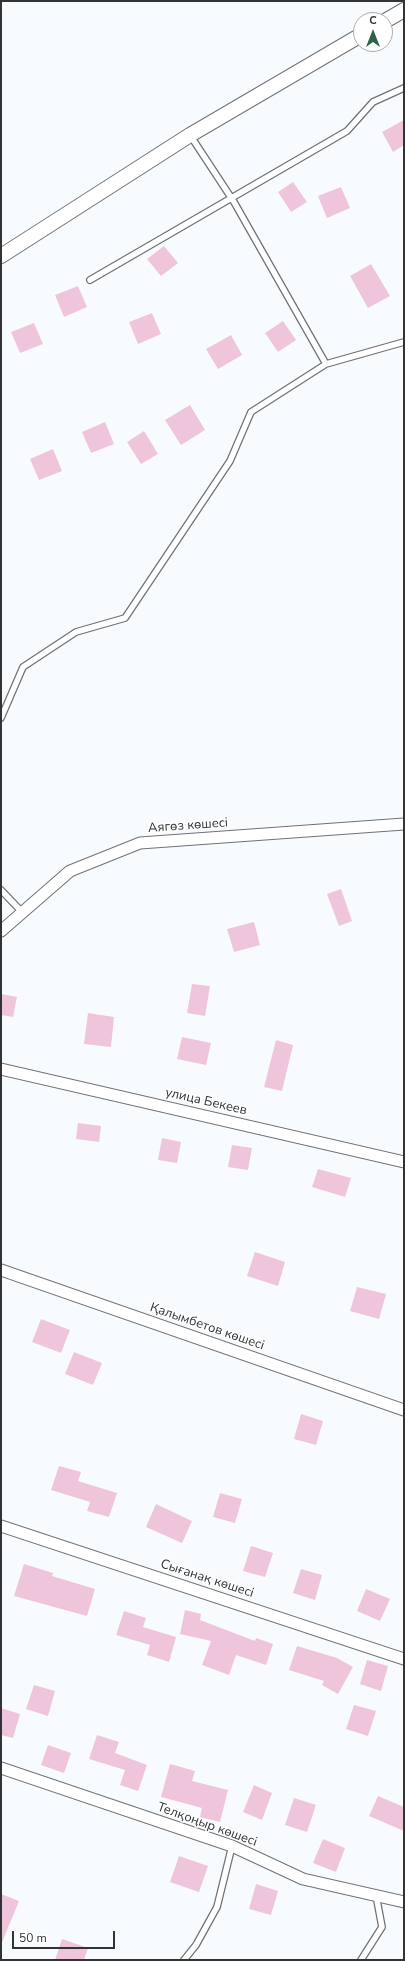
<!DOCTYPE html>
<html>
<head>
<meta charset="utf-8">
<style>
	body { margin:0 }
	#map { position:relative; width:405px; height:1961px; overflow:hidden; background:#f8fbfe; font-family:"Nunito Sans",sans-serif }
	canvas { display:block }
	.frame { position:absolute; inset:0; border:2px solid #313335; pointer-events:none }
	.north { position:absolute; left:353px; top:12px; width:40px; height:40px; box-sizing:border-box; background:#fff; border:1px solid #adadae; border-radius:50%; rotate:0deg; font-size:11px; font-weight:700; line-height:16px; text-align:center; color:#313335 }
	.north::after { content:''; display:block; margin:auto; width:14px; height:18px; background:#2d6247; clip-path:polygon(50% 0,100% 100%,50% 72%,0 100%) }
	.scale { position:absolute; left:12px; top:1931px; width:103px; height:18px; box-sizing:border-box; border:2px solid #313335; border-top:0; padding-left:5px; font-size:12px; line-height:14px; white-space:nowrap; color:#313335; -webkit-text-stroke:3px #fff; paint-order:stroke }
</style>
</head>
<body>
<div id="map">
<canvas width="405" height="1961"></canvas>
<div class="frame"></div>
<div class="north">С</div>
<div class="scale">50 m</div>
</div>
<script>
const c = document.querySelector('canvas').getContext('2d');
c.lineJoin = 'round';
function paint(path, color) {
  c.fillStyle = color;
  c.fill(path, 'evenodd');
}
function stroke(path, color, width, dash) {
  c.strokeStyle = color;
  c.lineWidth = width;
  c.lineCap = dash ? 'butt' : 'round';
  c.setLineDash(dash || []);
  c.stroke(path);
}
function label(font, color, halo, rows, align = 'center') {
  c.font = font + ' "Nunito Sans",sans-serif';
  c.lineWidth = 3;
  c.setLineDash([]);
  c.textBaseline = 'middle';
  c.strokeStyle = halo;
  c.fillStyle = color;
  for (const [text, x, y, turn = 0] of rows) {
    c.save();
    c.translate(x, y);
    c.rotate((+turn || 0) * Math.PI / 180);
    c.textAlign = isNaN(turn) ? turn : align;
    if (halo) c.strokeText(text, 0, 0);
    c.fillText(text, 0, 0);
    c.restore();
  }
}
paint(new Path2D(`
	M404,120V145L393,152L382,132Z
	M293,182L307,202L291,212L278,192Z
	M341,187L350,208L327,218L318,196Z
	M164,246L178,263L161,276L147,259Z
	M371,264L390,296L368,308L350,276Z
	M78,286L87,307L64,317L55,295Z
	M152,313L161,334L138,344L129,322Z
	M283,321L296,340L278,352L265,333Z
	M34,323L43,344L20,353L11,332Z
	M231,335L242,355L218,369L206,349Z
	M190,405L205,430L181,445L165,420Z
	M105,422L114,444L91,453L82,432Z
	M144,431L158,454L141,464L127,442Z
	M53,449L62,471L39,480L30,459Z
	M341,889L352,921L339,926L327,894Z
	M254,922L260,945L234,952L227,929Z
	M192,984L210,986L205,1016L187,1013Z
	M1,994L17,997L13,1017L1,1015Z
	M88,1013L114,1017L111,1047L84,1044Z
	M182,1037L211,1043L206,1065L177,1059Z
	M276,1040L293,1045L282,1091L264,1087Z
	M78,1123L101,1126L99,1142L76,1139Z
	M162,1138L181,1142L177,1163L158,1160Z
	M232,1145L252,1148L248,1170L228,1167Z
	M318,1169L351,1178L345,1197L312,1187Z
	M255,1252L285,1262L278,1286L247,1276Z
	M357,1287L386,1294L379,1319L350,1311Z
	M41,1319L70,1330L61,1353L32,1342Z
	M74,1352L102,1363L93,1385L65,1374Z
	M301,1414L323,1421L316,1445L294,1439Z
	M59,1466L81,1472L78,1481L117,1493L109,1517L87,1511L90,1502L51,1490Z
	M220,1493L242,1499L235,1523L213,1517Z
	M156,1504L192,1521L182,1543L146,1527Z
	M251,1546L273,1553L265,1577L243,1571Z
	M24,1564L53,1573L52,1576L95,1589L87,1616L14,1596Z
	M301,1569L322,1575L315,1600L293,1593Z
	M366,1589L390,1599L380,1621L357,1611Z
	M185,1610L201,1614L200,1620L255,1641L256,1638L273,1644L266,1665L236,1655L229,1675L202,1665L211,1641L180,1634Z
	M124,1611L146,1618L143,1627L176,1637L169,1662L147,1655L150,1645L116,1635Z
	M297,1646L337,1658L353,1667L338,1694L322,1685L324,1681L289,1670Z
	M367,1660L388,1666L381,1691L360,1684Z
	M34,1685L55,1691L48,1716L26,1709Z
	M354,1705L376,1711L368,1736L346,1729Z
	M1,1708L20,1714L13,1738L1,1735Z
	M97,1735L119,1742L115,1753L147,1765L138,1791L120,1785L125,1770L89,1759Z
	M48,1745L71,1753L64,1773L41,1765Z
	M170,1764L195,1771L192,1781L228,1790L220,1822L200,1817L202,1808L161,1797Z
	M254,1785L272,1793L262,1820L243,1812Z
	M378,1796L404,1807V1831L369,1816Z
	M294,1798L316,1805L307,1832L285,1825Z
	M323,1839L345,1848L336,1872L313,1863Z
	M179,1856L208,1866L199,1892L170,1882Z
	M256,1884L278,1891L271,1915L249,1909Z
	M1,1894L19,1901L1,1945Z
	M62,1939L88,1948L84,1960H55Z`), '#efc5db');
const service = new Path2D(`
	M90,280L347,131L373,102L404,88
	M326,364L404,342
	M1,718L23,667L76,632L125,618L230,461L251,412L326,364L234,202L190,135
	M1,890L22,912
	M184,1960L196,1945L217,1907L232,1846
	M361,1960L382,1927L376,1895`);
const minor = new Path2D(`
	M1,931L70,871L140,843L404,824
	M1,1069L404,1162
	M1,1270L404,1410
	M1,1526L404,1659
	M1,1768L232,1846L303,1879L404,1902`);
const tertiary = new Path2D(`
	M385,21L404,10
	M1,256L190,135L361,35`);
stroke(service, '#6e7276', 8);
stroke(minor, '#6e7276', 13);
stroke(tertiary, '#6e7276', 16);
stroke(service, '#fff', 5.5);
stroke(minor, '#fff', 11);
stroke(tertiary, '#fff', 14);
label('13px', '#313335', '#fff', [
	["Аягөз көшесі",188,826,-4],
	["улица Бекеев",206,1102,13],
	["Қалымбетов көшесі",207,1327,19],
	["Сығанақ көшесі",207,1579,18],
	["Телқоңыр көшесі",207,1825,20]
]);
</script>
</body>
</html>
